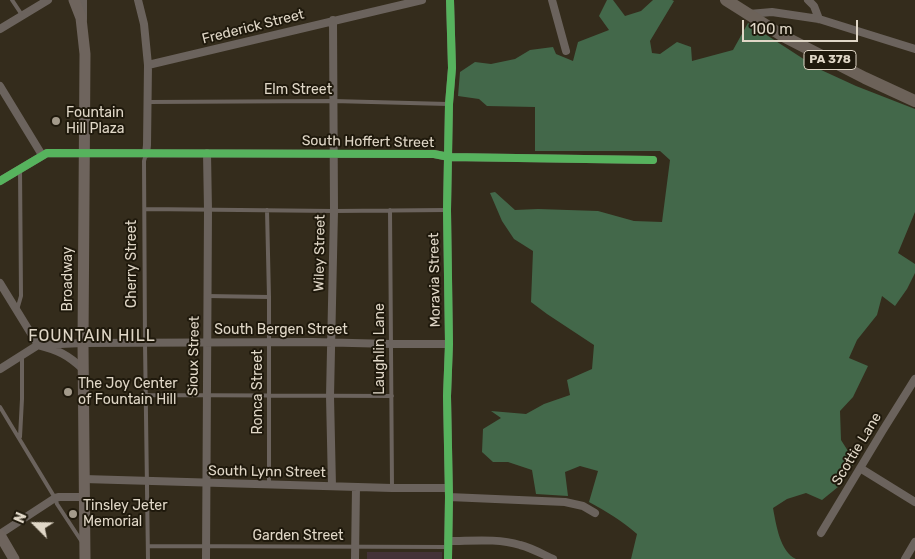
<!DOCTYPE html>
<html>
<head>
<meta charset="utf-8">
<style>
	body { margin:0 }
	#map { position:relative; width:915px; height:559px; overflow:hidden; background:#342c1c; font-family:Rubik,sans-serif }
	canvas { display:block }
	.north { position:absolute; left:10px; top:499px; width:50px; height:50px; -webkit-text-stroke:4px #1f190c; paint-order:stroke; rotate:293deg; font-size:14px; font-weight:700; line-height:20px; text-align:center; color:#e0d7c7 }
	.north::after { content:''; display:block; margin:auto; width:18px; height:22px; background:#e0d7c7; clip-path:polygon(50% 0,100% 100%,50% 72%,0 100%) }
	.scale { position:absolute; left:742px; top:20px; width:116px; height:22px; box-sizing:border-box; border:2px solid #e0d7c7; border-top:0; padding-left:6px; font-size:15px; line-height:18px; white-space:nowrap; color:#e0d7c7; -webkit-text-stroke:4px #1f190c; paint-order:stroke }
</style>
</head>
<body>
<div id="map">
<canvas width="915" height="559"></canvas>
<div class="north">N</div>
<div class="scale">100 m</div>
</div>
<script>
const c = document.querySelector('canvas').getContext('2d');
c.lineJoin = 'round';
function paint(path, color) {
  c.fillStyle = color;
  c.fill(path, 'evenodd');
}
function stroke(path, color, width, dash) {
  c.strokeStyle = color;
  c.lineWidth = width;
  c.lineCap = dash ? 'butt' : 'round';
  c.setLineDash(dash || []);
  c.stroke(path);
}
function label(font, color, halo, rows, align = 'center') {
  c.font = font + ' Rubik,sans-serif';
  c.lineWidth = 4;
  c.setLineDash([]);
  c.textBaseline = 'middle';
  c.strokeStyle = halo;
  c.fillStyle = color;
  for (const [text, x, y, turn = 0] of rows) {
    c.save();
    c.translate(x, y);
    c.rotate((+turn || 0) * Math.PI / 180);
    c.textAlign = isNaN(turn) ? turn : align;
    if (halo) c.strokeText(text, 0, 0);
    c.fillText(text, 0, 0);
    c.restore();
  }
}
paint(new Path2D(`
	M367,552H442V559H367Z`), '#443237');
paint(new Path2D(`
	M607,0H613L625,16L641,11L653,0H672L674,1L650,41L652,53L660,54L677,42L691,47L692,61L733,50L748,23L819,69L856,86L915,109V212L898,253L915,264V273L907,289L895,306L882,296L877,315L857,340L849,358L868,366L853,397L840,411L841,440L855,462L838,487L822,500L806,493L787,499L773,508C776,524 780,552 796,559H631L637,534C622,521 606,511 589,502L598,471L580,466L565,472L568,496L536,494L532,470L508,462H493L482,452L483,429L501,418L491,411L526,414L544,404L570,395L567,380L592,369L594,345L547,314L531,302L533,251L514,239L502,221L490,193L495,192L515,210L538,209L598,211L634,221L662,222L670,160L660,151H535V107L487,106L479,99L458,96L460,72L475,62L491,64L515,59L530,50L553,47L556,54L573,61L578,42L609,30L599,16Z`), '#43684a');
stroke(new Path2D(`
	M12,0L22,15
	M148,102L333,101L448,104
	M146,154L144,161L145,343L148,559
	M145,209L334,211L447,210
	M267,210L269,297V484
	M390,210L392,488
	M207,296L269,297
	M17,310L21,296L20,168
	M146,395L392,396
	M0,407L55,498L57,504L82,542
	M20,437L22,399V355
	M148,546L448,547`), '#6b635d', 4);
stroke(new Path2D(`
	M83,0V19
	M138,0L144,24L148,65L147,145L146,154
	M552,0L566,51
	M808,0L814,6L819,19
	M749,14L772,12L819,19L915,49
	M0,29L48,0
	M148,65L422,0
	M0,86L42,155
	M0,181L47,153L434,154L449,157L653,160
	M0,283L38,345C58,350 68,355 83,369
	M0,369L38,345L83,343L313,342L392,344H449
	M860,468L915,502
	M84,479L392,488H448
	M332,486L330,396L334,211L333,20
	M449,497L565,502L583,506L595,513
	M821,533L883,430L915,379
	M0,534L55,498L59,497H85
	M448,541C472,541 497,538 520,545C532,548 542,554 553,559
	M206,559L208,210L207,153
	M355,559L356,487
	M448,559L449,497L447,396L449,344L447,210L449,104L452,68L450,0
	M905,559L915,542`), '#6b635d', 8);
stroke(new Path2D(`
	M74,0L81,18L85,54L83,343L85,559
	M0,535L14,559`), '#6e645d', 11);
stroke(new Path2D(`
	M726,0L783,36L865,78L915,101`), '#6c6259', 12);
stroke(new Path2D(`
	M0,181L47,153L434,154L449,157L653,160
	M448,559L449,497L447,396L449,344L447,210L449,104L452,68L450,0`), '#56b35d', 8);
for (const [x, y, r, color] of [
	[56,121,5,"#a49b8b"],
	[68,392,5,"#a49b8b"],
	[73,514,5,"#a49b8b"]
]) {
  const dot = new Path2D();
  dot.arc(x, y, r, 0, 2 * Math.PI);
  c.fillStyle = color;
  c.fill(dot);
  stroke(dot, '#1f190c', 2);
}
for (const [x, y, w] of [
	[830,60,52]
]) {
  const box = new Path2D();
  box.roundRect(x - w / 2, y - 9.5, w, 19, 4);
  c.fillStyle = '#1f190c';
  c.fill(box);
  stroke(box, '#e0d7c7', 1);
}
label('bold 12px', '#e0d7c7', null, [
	["PA 378",830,60]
]);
label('14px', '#e0d7c7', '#1f190c', [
	["Frederick Street",253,27,-14],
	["Elm Street",298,90],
	["South Hoffert Street",368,142,1],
	["Wiley Street",320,253,-89],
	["Cherry Street",132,264,-90],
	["Broadway",68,279,-90],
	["Moravia Street",435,280,-91],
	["South Bergen Street",281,330],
	["Laughlin Lane",380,349,-90],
	["Sioux Street",194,356,-89],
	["Ronca Street",258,392,-90],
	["Scottie Lane",857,449,-59],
	["South Lynn Street",267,472,1],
	["Garden Street",298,536]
]);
label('14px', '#e0d7c7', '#1f190c', [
	["Fountain",66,113],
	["Hill Plaza",66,129],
	["The Joy Center",78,384],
	["of Fountain Hill",78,400],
	["Tinsley Jeter",83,506],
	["Memorial",83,522]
], 'left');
c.letterSpacing = '1px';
label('16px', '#e0d7c7', '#1f190c', [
	["FOUNTAIN HILL",92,336]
]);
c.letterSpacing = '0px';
</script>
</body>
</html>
